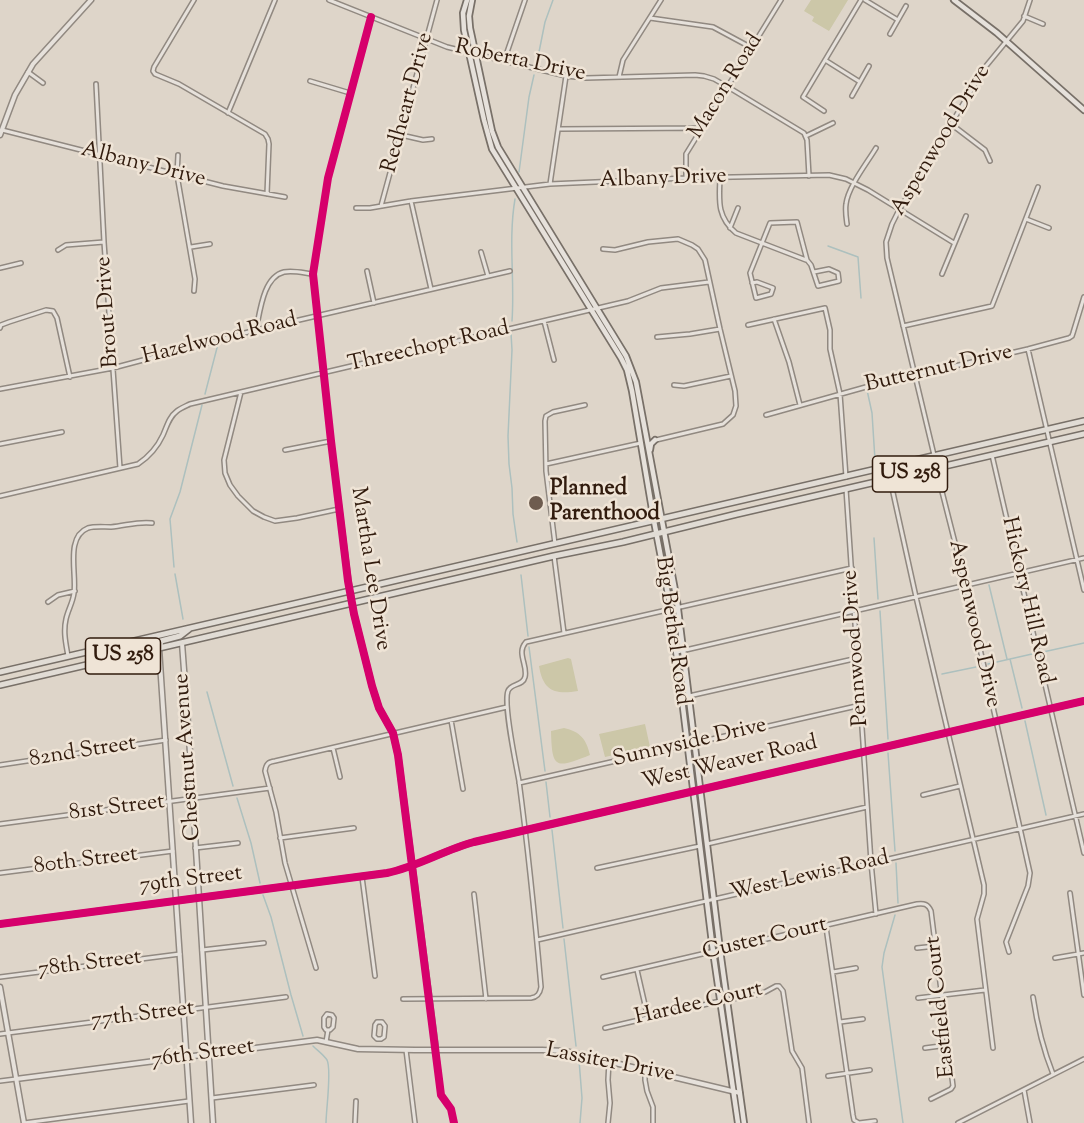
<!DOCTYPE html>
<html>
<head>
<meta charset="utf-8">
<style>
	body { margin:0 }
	canvas { display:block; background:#ded5c9 }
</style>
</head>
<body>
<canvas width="1084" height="1123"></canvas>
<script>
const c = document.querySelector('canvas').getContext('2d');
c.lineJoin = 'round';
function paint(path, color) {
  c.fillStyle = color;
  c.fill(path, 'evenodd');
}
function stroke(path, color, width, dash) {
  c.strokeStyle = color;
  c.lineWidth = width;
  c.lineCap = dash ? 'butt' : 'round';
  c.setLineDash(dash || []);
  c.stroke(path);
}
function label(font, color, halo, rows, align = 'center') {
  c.font = font + ' "Sorts Mill Goudy",serif';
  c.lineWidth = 5;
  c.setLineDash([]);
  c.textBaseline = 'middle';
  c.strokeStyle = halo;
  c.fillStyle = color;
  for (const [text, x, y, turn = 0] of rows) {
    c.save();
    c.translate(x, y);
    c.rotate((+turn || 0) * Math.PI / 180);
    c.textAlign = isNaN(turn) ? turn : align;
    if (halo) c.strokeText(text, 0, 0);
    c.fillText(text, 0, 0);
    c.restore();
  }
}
paint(new Path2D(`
	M811,0H848L829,31L812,21L814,17L804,11Z
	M568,658L571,659L578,691C555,695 543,691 539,666Z
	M645,724L650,747L605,757L599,734Z
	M564,728C580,732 586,738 590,755C555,769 552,769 551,731Z`), '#ccc7a8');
stroke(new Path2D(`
	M537,62L545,22L553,0
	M519,172L529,97L534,75
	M828,246L858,257L861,298
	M512,321C515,281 508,240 515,199
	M511,333L512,350L508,436L509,464L512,488L513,514L517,542
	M867,390L872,413L875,460
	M205,394L218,344
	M874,538L878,599
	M174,567L170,519L180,492L202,405
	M175,574L183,619
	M521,575L528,636
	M989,585L1007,659
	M880,611L888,739
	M529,647L545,771
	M1043,652L1084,643
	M1010,659L1022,708
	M988,664L1032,654
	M942,674L976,667
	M207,692L233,786
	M1025,721L1046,815
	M888,753L895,851
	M546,782L550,817
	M237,798L251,843L260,883
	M552,830L563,928
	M896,863L898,903
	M263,895L271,917L291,995L303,1036
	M895,915L884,953L882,967L903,1123
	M564,939L576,1046
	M313,1046C317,1050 324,1055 327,1060C332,1069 326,1110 326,1123
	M579,1060L582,1098L580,1123`), '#adc0be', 1.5);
const minor = new Path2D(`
	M194,0L154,67L153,71L155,74L179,84L265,134L268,139L269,144L267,194
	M329,0L447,47L566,76L586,78L695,75L704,76L714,79L728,87L804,133L807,140L809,176
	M865,0L898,20
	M1024,16L1043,24
	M650,18L713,27L752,48
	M890,34L906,6
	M825,60L860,82
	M504,61L525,0
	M28,72L43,83
	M619,77L623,60L661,0
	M310,81L350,93
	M96,84L104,242L120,468
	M852,96L869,66
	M824,111L803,97L861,0
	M228,113L275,0
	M951,124L985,150L990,161
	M559,129L703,128
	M2,130L223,186L285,197
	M401,135L423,140L432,139
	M806,136L833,123
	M178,155L177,175L195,279L194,291
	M686,178V154L781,0
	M720,178C719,201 717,217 736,233L806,260
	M550,184L566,76
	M411,201L431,289
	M381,206L437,0
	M356,208H370L411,201L550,184L686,178L829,175L846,179L868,190L954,243
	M1026,219L1049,228
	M847,224C846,217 845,211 846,204C848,187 867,163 876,148
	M730,228L738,208
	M191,247L210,244
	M603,249L615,250L648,242L678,239L692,245L698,249L705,260L720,329L735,391L736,406L733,415L723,424L656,440
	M58,250L66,245L104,242
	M481,252L488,276
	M0,268L21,263
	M367,271L374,303
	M942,274L966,216
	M752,283L757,282L773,288L771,294L756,298L750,273L770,223L797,222L807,260L811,265L818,286L839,281L838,273L829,269L814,272
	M774,319L789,362L800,405
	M544,321L554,360
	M748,325L825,308L830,330V349L840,394L846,477
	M903,326L992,306L1038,187
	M0,328L1,325L9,322L46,310L53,311L57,318L70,377
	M256,330C260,312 263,277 284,272C293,270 304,273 313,274
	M657,337L690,334L720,329
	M1028,349L1084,590
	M674,385L684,386L731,376
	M0,389L113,368L256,330L510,271
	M241,392L224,460L225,473L230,485L238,496L253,511L264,517L275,521L297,518L339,509
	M766,415L873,385L1028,349L1069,338L1072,336L1073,333L1084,297
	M0,444L62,432
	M285,450L331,441
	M934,455L887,258L886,242L892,224L899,210L986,66L1023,21L1030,0
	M992,455L1084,853
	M546,464L641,443
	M936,468L966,586L1030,873L1028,886L1006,942L1009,952
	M890,479L916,597L984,885V894L977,919L993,1048
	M846,489L871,862L876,914
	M0,496L138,464C150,456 157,448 163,435C167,426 169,417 177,411C181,408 186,406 190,404L628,301L661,288L709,282
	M555,544L546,471L545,421L546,416L553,412L585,405
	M554,556L564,633
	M350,590L331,441L313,274L328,178L371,17
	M48,602L58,595L75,591
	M677,652L1084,558
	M68,656C66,644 63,632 66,619C68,610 73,602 74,593C77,574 65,537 88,528C95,526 103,527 111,527C125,526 138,521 152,523
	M689,696L858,658
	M451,720L463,789
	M333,748L340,777
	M0,765L166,740
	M519,783L861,705
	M923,795L960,786
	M0,824L270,788
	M280,838L354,828
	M707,844L867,807
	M195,848L238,843
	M597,868L700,846
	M0,873L173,851
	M362,877L375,976
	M1070,893L1084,995
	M474,894L486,999
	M826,927L853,1115L854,1120L859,1123L875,1121
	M537,940L1084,814
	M917,948L936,946
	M202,950L264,943
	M1055,958L1084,953
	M316,968L285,863L276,812L265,771C266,764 268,762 275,761L507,707
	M637,970L648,1018
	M833,972L856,968
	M0,977L180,954
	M603,977L917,904C924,903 928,904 931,911L953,1086L951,1089L931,1099
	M1033,997C1037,1024 1043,1049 1053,1074
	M918,998L985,990
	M403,999L531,998C538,997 540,993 541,987C535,918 528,849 519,781C516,764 503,704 508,691C511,683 523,686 525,677C528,665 516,653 526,642L852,568
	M327,1014L332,1015L334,1018L333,1027L330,1030H326L324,1027V1018Z
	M377,1022H382L385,1026L384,1037L381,1039H377L374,1036L375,1025Z
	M840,1022L863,1019
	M605,1028L720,1001L755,995L765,992L776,986H779L783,991L792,1051L802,1068L809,1123
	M0,1034L286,997
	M326,1042L328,1030
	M925,1048L948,1045
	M406,1050L415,1123
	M436,1051L441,1095L451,1109L454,1123
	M645,1070V1080L647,1091L653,1107V1123
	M828,1076L870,1070
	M0,1081L16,1079
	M1024,1090L1030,1123
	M212,1098L314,1085
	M24,1123L189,1101
	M355,1123L356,1101
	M608,1123L610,1103L608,1080L609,1061
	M958,1123L1084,1059`);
const tertiary = new Path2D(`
	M0,135L15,95L33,64L91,0
	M350,590L354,614L372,686L379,708L393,733L398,755L436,1050
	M182,643L189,737L213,1123
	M159,648L191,1123
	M0,924L387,873C417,867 444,850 474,842L1084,701
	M0,987L24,1123
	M16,1079L317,1040L358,1049L415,1050H542L565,1051L740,1093`);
const secondary = new Path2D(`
	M467,0L463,13L464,30L484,120L492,149L621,358L627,370L632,391L654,521L671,610L713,951L738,1123
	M472,0L469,16L470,28L492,131L498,147L626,356L636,382L677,601L720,950L744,1123
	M954,0L997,33L1084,110
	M650,450L651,444L655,440`);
const trunk = new Path2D(`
	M159,648L161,641L180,636L189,629
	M126,653L135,648L152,644V637
	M0,672L1084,421
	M0,685L554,556L623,542L737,514L1084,434`);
stroke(minor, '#918981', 6);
stroke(tertiary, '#918981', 7);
stroke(secondary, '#787068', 8);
stroke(trunk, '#787068', 8);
stroke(minor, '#e6e1db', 3);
stroke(tertiary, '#e6e1db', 4);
stroke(secondary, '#e6e1db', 4.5);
stroke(trunk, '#e1dcd5', 5);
stroke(new Path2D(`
	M371,17L328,178L313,274L331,441L348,581L354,614L372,686L379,708L393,733L398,755L441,1095L451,1109L454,1123
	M0,924L387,873C417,867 444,850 474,842L1084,701`), '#d6006c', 8);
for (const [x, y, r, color] of [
	[536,503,8,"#6e5c4f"]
]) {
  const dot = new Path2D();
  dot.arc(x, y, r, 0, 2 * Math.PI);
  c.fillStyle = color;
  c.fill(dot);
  stroke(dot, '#efe4d6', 2);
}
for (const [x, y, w] of [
	[910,474,75],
	[123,656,75]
]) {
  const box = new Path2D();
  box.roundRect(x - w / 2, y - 18, w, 36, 4.5);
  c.fillStyle = '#efe4d6';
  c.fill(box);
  stroke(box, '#311b0d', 1.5);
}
label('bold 21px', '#311b0d', null, [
	["US 258",910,474],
	["US 258",123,656]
]);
label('22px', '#311b0d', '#efe4d6', [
	["Roberta Drive",520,62,12],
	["Macon Road",727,87,-58],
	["Redheart Drive",409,103,-75],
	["Aspenwood Drive",942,141,-59],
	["Albany Drive",143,166,14],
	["Albany Drive",663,180,-2],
	["Brout Drive",109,312,-94],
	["Hazelwood Road",220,340,-14],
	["Threechopt Road",429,348,-13],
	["Butternut Drive",939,370,-13],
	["Martha Lee Drive",369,569,81],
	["Hickory Hill Road",1026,601,77],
	["Aspenwood Drive",973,624,77],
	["Big Bethel Road",671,631,82],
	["Pennwood Drive",857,648,-94],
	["Sunnyside Drive",690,744,-13],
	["82nd Street",83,753,-9],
	["Chestnut Avenue",189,757,-94],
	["West Weaver Road",730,764,-13],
	["81st Street",117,809,-7],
	["80th Street",86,862,-7],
	["West Lewis Road",810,877,-13],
	["79th Street",191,881,-7],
	["Custer Court",765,940,-13],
	["78th Street",90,965,-7],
	["Hardee Court",699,1005,-13],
	["Eastfield Court",942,1007,-96],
	["77th Street",143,1016,-7],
	["76th Street",203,1055,-8],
	["Lassiter Drive",610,1064,11]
]);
label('bold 22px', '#311b0d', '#efe4d6', [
	["Planned",550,490],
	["Parenthood",550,515]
], 'left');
</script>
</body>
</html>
